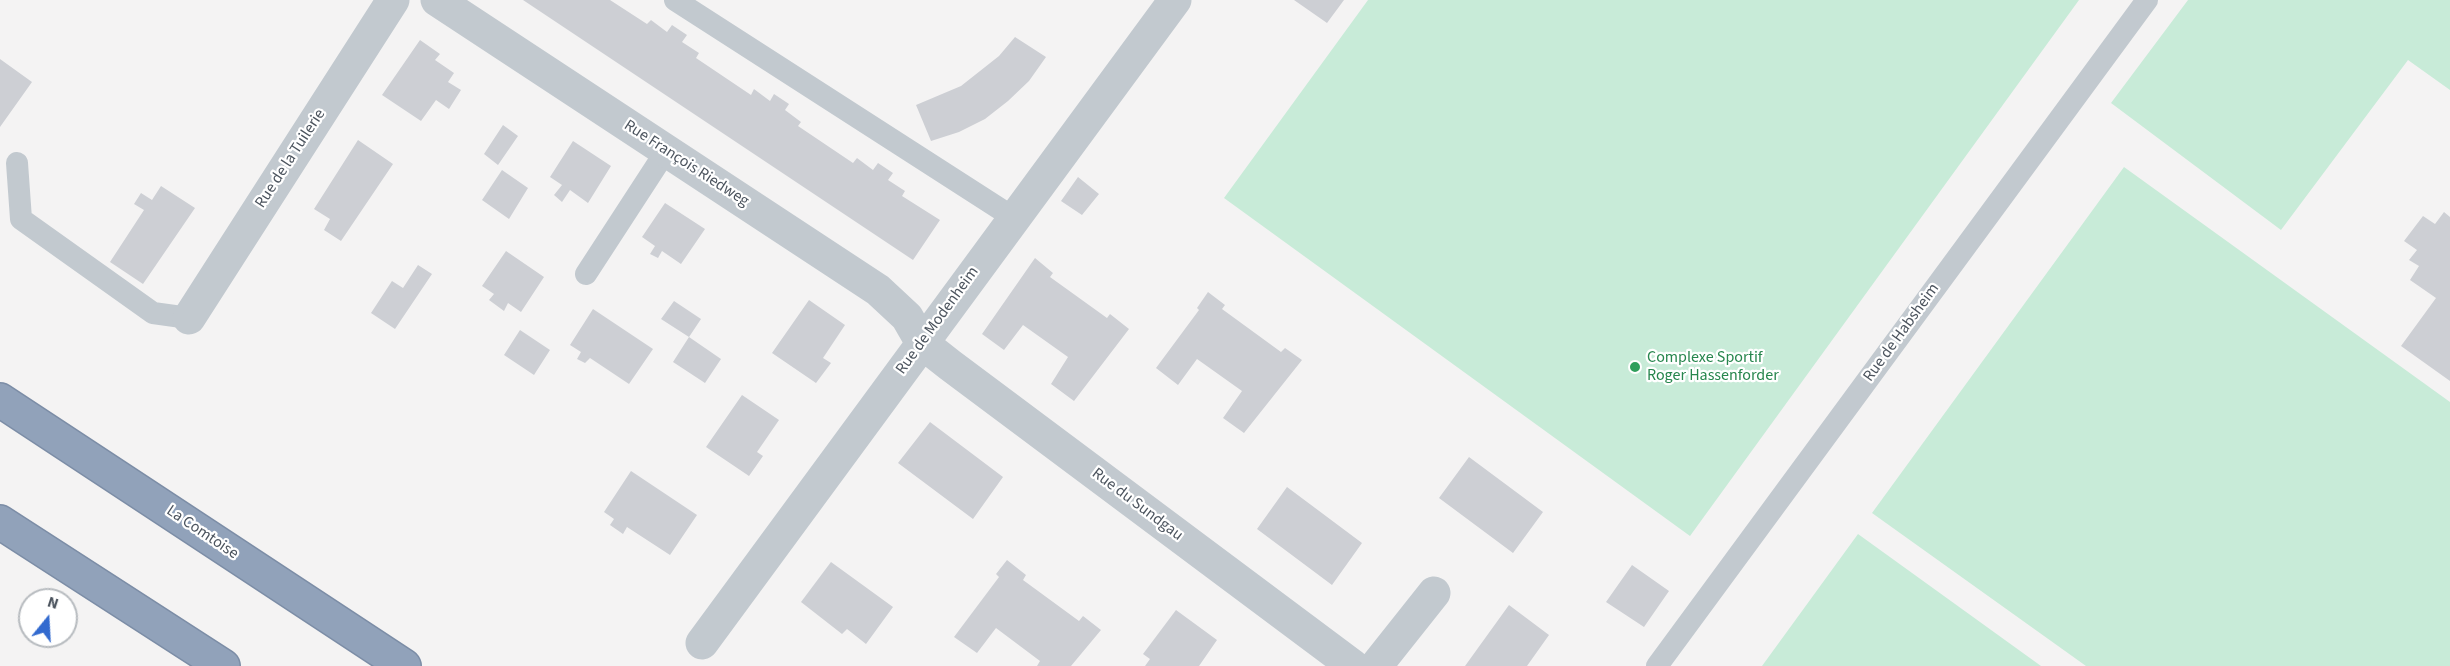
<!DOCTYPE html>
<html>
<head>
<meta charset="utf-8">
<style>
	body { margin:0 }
	#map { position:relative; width:2450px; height:666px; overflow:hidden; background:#f4f3f3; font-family:"Source Sans 3",sans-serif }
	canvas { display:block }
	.north { position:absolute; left:18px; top:588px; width:60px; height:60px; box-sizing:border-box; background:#fff; border:2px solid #b7bbbf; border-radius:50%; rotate:18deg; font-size:16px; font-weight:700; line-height:24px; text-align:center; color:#4c545e }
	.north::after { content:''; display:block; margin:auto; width:21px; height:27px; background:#326acf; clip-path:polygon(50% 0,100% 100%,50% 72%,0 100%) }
</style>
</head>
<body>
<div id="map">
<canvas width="2450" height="666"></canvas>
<div class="north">N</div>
</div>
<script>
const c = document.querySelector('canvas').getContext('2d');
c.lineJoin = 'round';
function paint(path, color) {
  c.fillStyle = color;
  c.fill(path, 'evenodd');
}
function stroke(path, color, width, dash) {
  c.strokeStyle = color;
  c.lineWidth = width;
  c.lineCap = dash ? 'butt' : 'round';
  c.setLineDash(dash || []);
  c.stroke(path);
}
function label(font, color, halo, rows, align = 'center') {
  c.font = font + ' "Source Sans 3",sans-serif';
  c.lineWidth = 4.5;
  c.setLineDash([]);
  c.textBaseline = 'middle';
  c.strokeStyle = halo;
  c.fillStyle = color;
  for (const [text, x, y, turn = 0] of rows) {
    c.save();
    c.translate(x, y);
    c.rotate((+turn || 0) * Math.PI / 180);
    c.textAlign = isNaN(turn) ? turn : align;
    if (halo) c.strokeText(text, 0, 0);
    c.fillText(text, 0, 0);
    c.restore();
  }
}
paint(new Path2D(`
	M1368,0H2079L1690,536L1224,198Z
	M2188,0H2450V90L2408,60L2281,230L2111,103Z
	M2124,167L2450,402V666H2086L1872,513Z
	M1858,534L2041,666H1762Z`), '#c8ebd8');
paint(new Path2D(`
	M523,0H610L647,24L651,20L667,32L672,25L687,35L682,42L699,53L696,58L751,95L754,89L770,101L774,94L789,104L785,110L801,122L798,126L853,163L857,158L873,170L878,163L893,173L888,180L905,191L902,196L940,220L913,260Z
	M1294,0H1344L1327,23Z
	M1015,37L1046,57L1029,81L1008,101L985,119L959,132L931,141L916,105L961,86L999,56Z
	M420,40L440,54L435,60L454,73L448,82L461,90L449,109L436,100L421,121L382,95Z
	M0,59L32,82L0,127Z
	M503,125L518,136L498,165L484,154Z
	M358,140L393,164L341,241L324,230L330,219L314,209Z
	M573,141L611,166L588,203L570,190L562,202L554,195L562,185L550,177Z
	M502,170L528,188L509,219L482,200Z
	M1078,177L1099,194L1082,215L1061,201Z
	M161,186L195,208L143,284L110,262L144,210L134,204L141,193L152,200Z
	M665,203L705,229L681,264L662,251L658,258L650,254L655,246L642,237Z
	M2444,212L2450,217V381L2401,346L2436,298L2410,280L2419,266L2409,260L2417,250L2404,241L2423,216L2435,224Z
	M506,251L544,277L521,312L508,303L504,311L489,300L494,294L482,286Z
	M1035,258L1053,273L1050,277L1107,318L1110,314L1129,329L1074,401L1051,384L1068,357L1023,325L1004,350L982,334Z
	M418,265L432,274L395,329L371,313L392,281L403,288Z
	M1208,292L1225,305L1222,309L1281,352L1285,348L1302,360L1244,433L1223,418L1242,391L1197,359L1178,385L1156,368L1199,310L1197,308Z
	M809,300L845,325L823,358L831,363L816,383L772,353Z
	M674,301L701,319L689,337L661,319Z
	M593,309L653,349L629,384L590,358L585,363L577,359L581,352L570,345Z
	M520,330L550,350L534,375L504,355Z
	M689,337L721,359L705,383L673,362Z
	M742,395L779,420L757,452L763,456L749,476L706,447Z
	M930,422L1003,477L973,519L898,463Z
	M1469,457L1543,512L1513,553L1439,498Z
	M631,471L697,515L670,555L627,527L623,534L610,525L614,519L604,512Z
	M1287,487L1362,543L1332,585L1257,529Z
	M1007,560L1026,575L1023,580L1079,621L1083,616L1101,630L1071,666H1037L1040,661L996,628L977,653L954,637L999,577L996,574Z
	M831,562L893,607L866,644L847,629L842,634L801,602Z
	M1632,565L1669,591L1644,627L1606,602Z
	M1509,605L1549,635L1527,666H1465Z
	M1176,610L1217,640L1199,666H1145L1150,659L1143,654Z`), '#cdcfd4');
const motorway = new Path2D(`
	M0,400L404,666
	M0,522L223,666`);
stroke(motorway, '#7c8da6', 36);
stroke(new Path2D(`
	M675,0L1014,218
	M17,163L21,219L153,313L189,318
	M586,274L666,151
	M1657,666L2147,0`), '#c2c9cf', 22);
stroke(new Path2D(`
	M437,0L878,290L907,317L922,343L950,365L1353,666
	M189,318L393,0
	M702,643L1175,0
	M1376,666L1434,593`), '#c2c9cf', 33);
stroke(motorway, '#91a2ba', 33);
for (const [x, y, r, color] of [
	[1635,367,6,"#2e9e5b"]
]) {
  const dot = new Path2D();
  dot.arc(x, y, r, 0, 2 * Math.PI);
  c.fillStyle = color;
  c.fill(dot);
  stroke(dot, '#fff', 2);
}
label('16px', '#4c545e', '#fff', [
	["Rue de la Tuilerie",291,159,-57],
	["Rue François Riedweg",686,164,33],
	["Rue de Modenheim",938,321,-54],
	["Rue de Habsheim",1902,333,-54],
	["Rue du Sundgau",1137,505,37],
	["La Comtoise",202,533,34]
]);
label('16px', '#27864d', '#fff', [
	["Complexe Sportif",1647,358],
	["Roger Hassenforder",1647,376]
], 'left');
</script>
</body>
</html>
